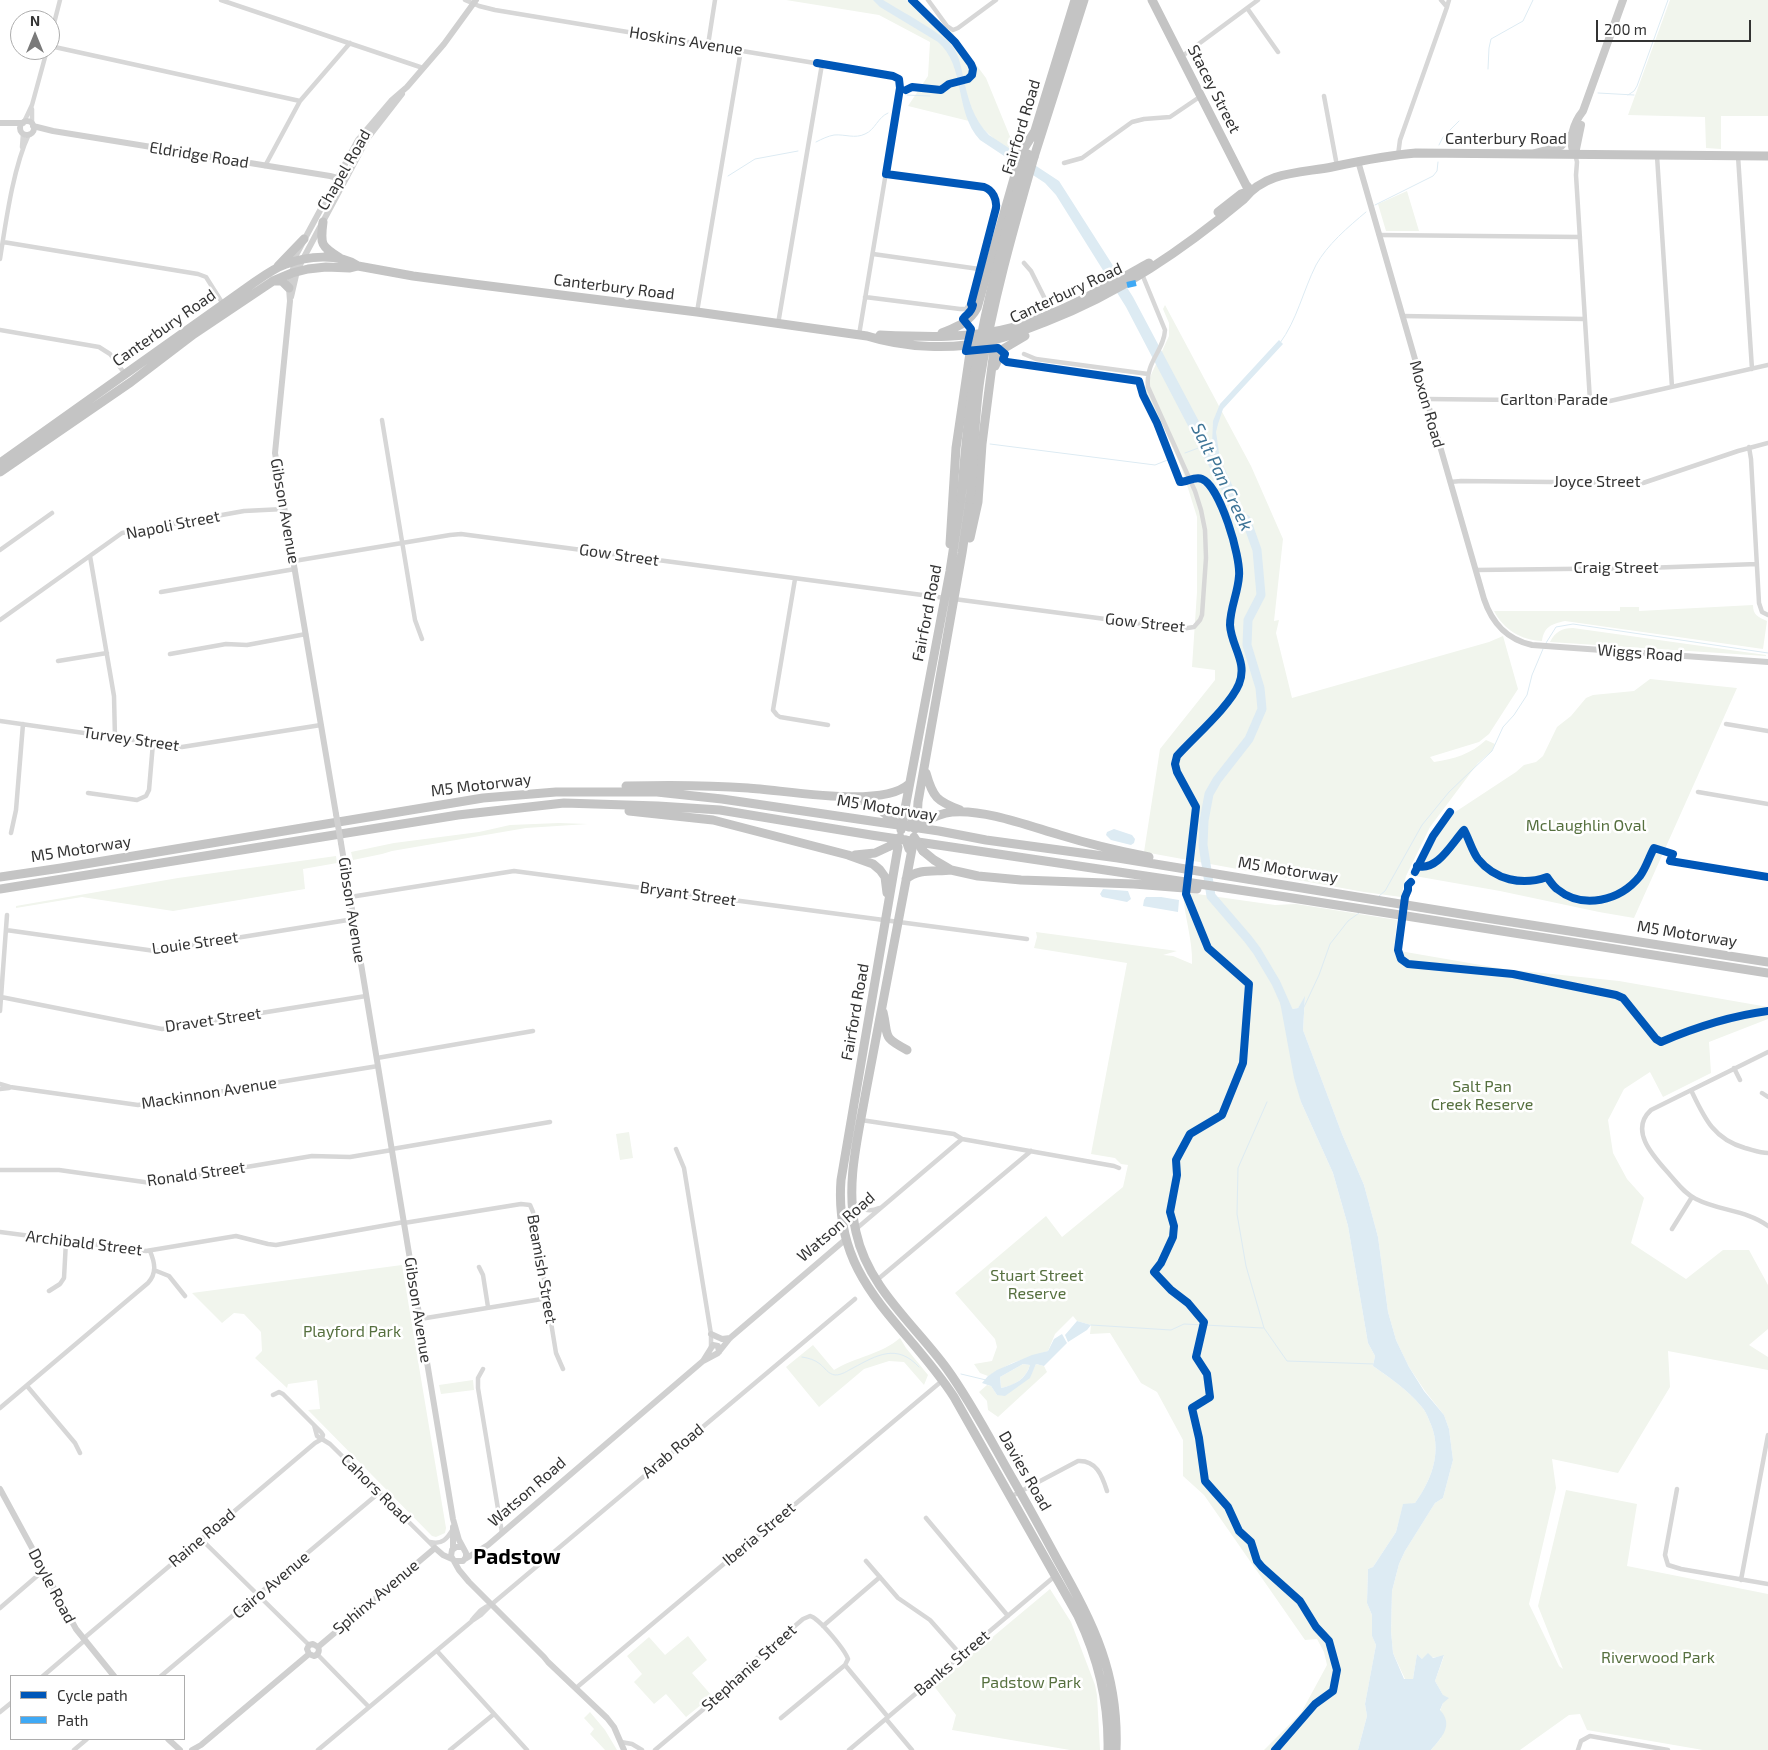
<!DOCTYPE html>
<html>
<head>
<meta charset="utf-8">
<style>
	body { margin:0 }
	#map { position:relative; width:1768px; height:1750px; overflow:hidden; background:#fff; font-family:"Exo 2",sans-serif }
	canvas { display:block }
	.legend { position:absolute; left:10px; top:1675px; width:175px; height:65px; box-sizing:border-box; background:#fff; border:1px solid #adadad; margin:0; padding:6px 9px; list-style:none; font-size:15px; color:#333 }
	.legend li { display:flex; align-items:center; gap:10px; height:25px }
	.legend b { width:25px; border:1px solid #adadad }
	.north { position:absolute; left:10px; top:10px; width:50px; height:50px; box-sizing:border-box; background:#fff; border:1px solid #adadad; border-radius:50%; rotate:0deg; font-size:14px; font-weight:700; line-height:20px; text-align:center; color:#333 }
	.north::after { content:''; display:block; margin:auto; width:18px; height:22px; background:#7a7a7a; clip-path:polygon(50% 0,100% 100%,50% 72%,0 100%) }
	.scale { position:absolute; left:1596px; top:20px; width:155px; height:22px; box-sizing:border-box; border:2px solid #333; border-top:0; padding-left:6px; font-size:15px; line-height:18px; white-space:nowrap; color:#333; -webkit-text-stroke:4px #fff; paint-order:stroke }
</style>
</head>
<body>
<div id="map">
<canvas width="1768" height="1750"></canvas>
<ul class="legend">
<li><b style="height:6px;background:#0057b8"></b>Cycle path</li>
<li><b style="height:6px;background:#3fa9f5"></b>Path</li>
</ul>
<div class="north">N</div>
<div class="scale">200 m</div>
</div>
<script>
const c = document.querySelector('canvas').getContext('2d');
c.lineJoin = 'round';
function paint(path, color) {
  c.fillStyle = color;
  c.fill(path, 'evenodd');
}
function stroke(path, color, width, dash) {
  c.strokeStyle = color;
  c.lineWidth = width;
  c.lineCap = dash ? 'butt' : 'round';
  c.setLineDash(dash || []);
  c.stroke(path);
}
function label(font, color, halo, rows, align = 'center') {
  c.font = font + ' "Exo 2",sans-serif';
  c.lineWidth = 5;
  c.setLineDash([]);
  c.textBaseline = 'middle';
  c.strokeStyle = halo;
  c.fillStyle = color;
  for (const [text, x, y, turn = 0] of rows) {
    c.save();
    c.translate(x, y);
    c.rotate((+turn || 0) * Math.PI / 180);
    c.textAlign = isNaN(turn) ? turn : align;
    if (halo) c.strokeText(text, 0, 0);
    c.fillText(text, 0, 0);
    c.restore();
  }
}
paint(new Path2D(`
	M786,0H906L952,32L986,78L1011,139L1008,152L977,123L908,106L928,76L930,42L879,15Z
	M1670,0H1768V116H1721V149L1706,148L1705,117L1628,115Z
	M1407,191L1419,231H1386L1378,204Z
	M1165,305L1251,466L1283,539L1274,621L1279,620L1276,633L1292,698L1489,642L1503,636L1518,689L1489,734L1479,742L1430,757L1434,762C1454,759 1471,754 1486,740L1495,744L1492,751L1478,763L1430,827L1406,876L1401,897L1364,892L1144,852L1160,749L1215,680V670L1192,667L1197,592V517L1182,469L1163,426L1144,390L1169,336V323L1163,309Z
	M1753,605C1753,615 1758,617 1767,621L1763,649L1565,621C1551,624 1544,627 1542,641C1521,640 1504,630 1494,611H1620V607H1639V611Z
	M1573,628L1766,655V656L1550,642C1555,632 1562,628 1573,628Z
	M1650,679L1737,688L1634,918L1599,912L1500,891L1409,875L1437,824L1516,772L1524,765L1536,762L1543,756L1557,727L1571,716L1586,698L1593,695L1634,691Z
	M559,823L588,824L526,828L392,851L382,854L353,860L351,852L394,843L479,832L510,825Z
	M336,856L337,863L303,869L305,889L173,911L82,897L16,908V906L178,878Z
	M1183,892L1275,905L1296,904L1397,920L1394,950L1504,969L1619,981L1768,1007V1019L1709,1042L1711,1073L1663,1097L1650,1072L1624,1089L1608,1120L1613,1153L1627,1179L1644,1198L1631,1243L1686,1279L1723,1250H1749L1768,1285V1329L1749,1345L1768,1357V1370L1668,1351L1670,1387L1618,1473L1552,1459L1556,1488L1529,1604L1559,1666L1563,1669L1538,1606L1566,1490L1637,1504L1627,1566L1768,1594V1750H1703L1587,1730L1580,1714L1569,1715L1520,1750H1431L1441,1738L1440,1711L1443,1703V1695L1435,1681L1444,1656L1422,1659L1417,1654L1413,1679H1405L1393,1653L1391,1631L1392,1591L1399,1564L1405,1551L1435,1503L1443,1498L1453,1460L1449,1429L1444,1415L1425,1391L1409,1367L1396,1340L1388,1312L1378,1237L1364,1185L1342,1134L1303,1030L1305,997L1298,1008L1287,1010L1281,1003L1301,1102L1333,1173L1348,1226L1368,1343L1375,1356L1373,1366C1390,1378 1408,1390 1421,1406C1425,1410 1427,1415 1429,1420C1443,1449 1433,1478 1415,1503L1403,1505L1396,1532L1373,1567L1368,1569L1367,1603L1372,1615V1636L1376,1645L1365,1704L1367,1716L1358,1750H1264L1301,1713L1327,1665L1324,1652L1317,1639L1305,1640L1204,1495L1183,1476V1440L1157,1392L1141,1383L1110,1333L1090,1334L1091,1325L1077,1321L1073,1316L1055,1334L1048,1351L1012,1363L988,1376L980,1373L974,1364L992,1361L997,1347L995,1339L955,1293L1046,1216L1062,1237L1123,1187L1128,1165L1121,1164L1115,1158L1091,1154L1127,963L1034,948L1037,937L1036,932L1177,951L1163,955L1173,956L1192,964C1193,940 1184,916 1183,892Z
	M629,1132L633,1158L620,1160L616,1134Z
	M402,1265L446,1528L445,1533L436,1537L432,1536L308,1410L320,1409L317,1380L288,1384L287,1388L255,1358L262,1351L261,1332L244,1314L234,1313L222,1323L192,1293Z
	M900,1338L906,1348L928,1375L924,1385L904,1362L889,1361L864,1369L819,1407L786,1367L813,1345L834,1370C855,1357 882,1354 900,1338Z
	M1023,1364L1030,1365C1025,1380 1015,1385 1001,1388L1000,1377Z
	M1036,1364L1044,1366L1047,1372L998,1417L988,1410L987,1401L979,1392L987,1385L991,1386L997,1395C1017,1387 1027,1384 1036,1364Z
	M473,1380L474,1390L441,1394L439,1385Z
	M1050,1589L1071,1622L1095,1685L1097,1695L1100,1750H1070L952,1730L956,1715L934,1686Z
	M688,1636L707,1660L692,1673L712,1696L686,1717L666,1694L654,1704L634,1682L642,1674L627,1656L649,1637L665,1655Z
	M590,1712L605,1730L617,1750H605L590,1734L594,1729L584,1718Z`), '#f1f5ed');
paint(new Path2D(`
	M873,0H883C899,10 944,34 953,47C959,56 961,66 963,76C968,99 973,119 989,135L1059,181L1133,297L1212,446L1213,421L1220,404L1279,340L1283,344L1223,409L1218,424L1216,432L1220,459L1252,528L1247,530L1237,508L1221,489L1126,307L1056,195L1045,183L980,140C954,112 966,66 938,42L880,7Z
	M1114,829L1132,835L1135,839L1134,843L1131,845L1111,840L1106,835L1107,832Z
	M1103,889L1128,891L1131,899L1127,902L1102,897L1100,894Z
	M1146,897H1161L1179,900L1178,912L1143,906L1144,900Z
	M1305,996L1303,1030L1342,1134L1364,1185L1378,1237L1388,1312L1396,1340L1409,1367L1424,1391L1444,1415L1449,1429L1453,1460L1443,1498L1435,1503L1405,1551L1399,1564L1392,1591L1391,1631L1393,1653L1404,1679H1413L1417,1654L1422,1659L1428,1653L1433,1658L1444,1655L1435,1681L1443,1695L1449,1698L1443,1703L1440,1710C1454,1725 1442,1737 1431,1750H1358L1367,1716L1365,1704L1376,1645L1372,1636V1615L1367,1603L1368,1569L1373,1567L1396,1532L1403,1504L1415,1503C1433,1478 1443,1449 1429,1420C1427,1415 1425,1410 1421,1406C1408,1390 1390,1378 1373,1366L1375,1356L1368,1343L1348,1226L1333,1173L1301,1102L1294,1078L1280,1002L1287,1010L1298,1008Z
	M1077,1321L1091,1325L1087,1330L1068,1342L1065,1335Z
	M1062,1334L1067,1343L1044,1366L1036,1364L1030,1378L1005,1396L997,1395L991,1386L982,1383L988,1376L997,1370L1032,1355L1048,1351L1054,1339ZM1023,1364L1030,1365C1026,1379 1015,1385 1001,1388L1000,1377Z`), '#ddebf3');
stroke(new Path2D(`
	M1488,69L1489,48L1491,39L1523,21L1533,0
	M1598,93L1634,95
	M907,95L930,96
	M1628,95L1634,91L1637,86L1668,0
	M816,142C822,139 828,136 834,135C845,134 855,139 865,134C875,130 878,117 888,113
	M1439,145L1443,137L1459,121
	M728,176L755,159L798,151
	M1375,205L1433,176L1437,171L1438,162
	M1280,343C1297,320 1303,291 1316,265C1327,245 1348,227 1366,212
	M990,444L1155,465L1170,459
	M1185,453L1201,447
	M1546,643L1556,627L1573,624L1768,653
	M1379,896L1385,891L1422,825L1449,792L1492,751L1503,727L1514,715L1527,695L1532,675L1543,649
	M1304,1007L1319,975L1330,944L1348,921L1359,913
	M1267,1102L1238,1168L1237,1214L1246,1266L1264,1328L1287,1361L1374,1364
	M1091,1325L1171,1330L1184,1324L1263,1328
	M802,1357C809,1358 815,1360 820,1364C825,1368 828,1374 835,1375C842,1375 847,1371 853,1368C877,1355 897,1343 919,1367
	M961,1374L986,1380`), '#ddebf3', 1);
stroke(new Path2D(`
	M1246,519L1257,550L1261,595L1248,620L1247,645L1260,688L1262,709L1249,739L1217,780L1209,794L1204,821L1203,845L1211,896L1248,939L1257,951L1276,983L1292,1019`), '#ddebf3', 9);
stroke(new Path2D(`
	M221,0L423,68
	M465,0L479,6L495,10L893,76L899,79L900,88L859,335
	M928,0L947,26L953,30L958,28L996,0
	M1447,7L1449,0
	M1247,8L1278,52
	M50,39L60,0
	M708,45L715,0
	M50,46L300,101
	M1181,57L1258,0
	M1324,96L1337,166
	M24,122L32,105L47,50
	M32,125V109
	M22,147L23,134
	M1575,154L1577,162L1576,175L1590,401
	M1398,155L1400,140L1447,7L1441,0
	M1657,156L1672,387
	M1738,156L1752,369
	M1064,163L1082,158L1132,122L1144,119L1170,117L1201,96
	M265,166L300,101L350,43
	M1379,235L1580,237
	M3,242L198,274L206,277L223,304
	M873,254L979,269
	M0,259C6,221 13,168 29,134
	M1024,263L1031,271L1052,313
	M865,297L960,309H966L972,300L996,208L995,198L988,188L886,174
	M697,312L741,50
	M1402,316L1585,319
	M778,324L822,64
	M0,330L99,347L110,354L125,374
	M1024,354L1036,359L1148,374
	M1426,399L1610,401L1768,365
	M382,420L415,620L422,639
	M1749,447L1751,459L1759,603L1762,612L1768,615
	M1450,482L1461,481L1643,483L1738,451L1768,443
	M0,550L52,513
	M90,556L114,696L115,738
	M294,561L450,535L461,534L945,598
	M1476,570L1645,568L1757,564
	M795,579L773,710L777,715L780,717L828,725
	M161,592L295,569
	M954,599L1181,629L1194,627L1200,620L1202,615L1206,558L1205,530L1201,510L1195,491L1148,387C1145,362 1164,351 1165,330L1142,274
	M0,620L122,533L244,511L284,509
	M170,654L226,644L247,645L306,634
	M58,661L107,653
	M0,721L182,747L321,725
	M1726,724L1768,731
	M1698,792L1768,804
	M88,793L137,800L146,796L149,790L153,743
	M11,833L16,810L23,724
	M1670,861L1768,877
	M350,897L514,871L1027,939
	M6,930L155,951L354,919
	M1,997L162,1029L366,996
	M0,1011L7,915
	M1768,1052L1651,1110C1628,1131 1655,1158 1670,1175C1678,1184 1685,1194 1696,1199C1719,1211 1747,1210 1768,1226
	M377,1058L533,1031
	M1734,1068L1740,1080
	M0,1084L10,1087L138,1105L378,1066
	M0,1089L9,1088
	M1691,1090C1704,1117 1713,1139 1745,1148C1753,1150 1760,1153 1768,1153
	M1762,1093L1768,1097
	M861,1120L954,1134L962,1139L1114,1166L1119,1168
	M392,1149L550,1122
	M676,1149L684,1168L711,1334V1347
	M0,1170H59L151,1183L312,1156L350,1157L392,1150
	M853,1202C862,1209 868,1213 879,1208
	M404,1223L521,1204L530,1205L533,1212L556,1353L563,1369
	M856,1229L962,1139
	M1672,1229L1692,1197
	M0,1232L146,1251L236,1236L268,1244L276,1245L404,1222
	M479,1267L483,1275L488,1307
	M154,1270L169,1276L185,1296
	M877,1280L1031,1151
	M49,1291L60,1284L64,1278L66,1241
	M420,1319L548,1298
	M483,1369L478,1378V1388L502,1533
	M27,1386L75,1443L80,1453
	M273,1395L279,1392L283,1394L321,1432L323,1435L322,1439
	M0,1408L148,1283C157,1273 155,1263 150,1251
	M314,1425L317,1436L330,1444L435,1548
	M1677,1489L1665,1555L1668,1565L1681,1569L1768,1584
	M1010,1497L1078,1461C1096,1460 1102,1475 1107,1491
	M926,1518L1008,1616
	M201,1539L309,1645
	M430,1542C442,1545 447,1539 453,1529
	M866,1561L898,1598L930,1620L961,1655
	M1741,1580L1768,1435
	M0,1608L44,1570
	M472,1620C478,1613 482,1607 491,1605
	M823,1626L880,1577
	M83,1639L315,1443L322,1439
	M437,1651L527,1750
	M317,1654L369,1707
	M43,1676L84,1641
	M161,1676L380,1492
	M576,1688L943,1380
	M0,1712L11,1703
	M781,1718L845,1665
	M886,1719L912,1750
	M621,1742L632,1744L642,1750
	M74,1750L87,1739
	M318,1750L472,1621L481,1615L492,1604L855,1299
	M450,1750L494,1714
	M655,1750L724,1692L735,1677L803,1619L810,1616C819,1618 845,1650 848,1659L845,1665L888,1717
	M849,1750L1055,1576
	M1578,1750L1581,1741L1590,1736L1668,1750`), '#d7d7d7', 4.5);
stroke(new Path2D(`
	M20 128a7 7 0 1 1 14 0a7 7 0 1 1-14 0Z
	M0,123H23
	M33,126L53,131L330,176L345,180
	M1358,161L1484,599C1492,623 1506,639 1532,645L1768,662
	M291,297L297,271L303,259L367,139L402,94
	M336,814L275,453L290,301L289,288L296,255L358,140L392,100L407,87L444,44L476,0
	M341,843L453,1519L459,1540L466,1553V1557L463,1561H454L451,1556L452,1550L456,1547H462
	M711,1334L722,1339L730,1338
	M703,1361L713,1345L718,1346L719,1352
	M0,1489L76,1629L114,1676
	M435,1548L443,1555L452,1559
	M453,1549V1527
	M465,1559L488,1545L703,1361L718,1353L730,1338L846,1239
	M454,1561L459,1570L469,1582L544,1657L548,1662L607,1718L614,1727L624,1750
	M318,1647L435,1548
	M309,1654L307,1649L309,1645L313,1644L318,1647
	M309,1654L314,1656C318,1655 320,1651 318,1647
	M168,1739L180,1750
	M192,1750L201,1745L309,1654`), '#d0d0d0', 6);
stroke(new Path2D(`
	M1535,153L1561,146L1572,134
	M1575,154C1567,142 1574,122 1583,111L1623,0
	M1575,154L1581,125`), '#cacaca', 8);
stroke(new Path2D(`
	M1152,0L1246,185L1251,191
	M1033,137L1075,0
	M1034,157L1084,0
	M1218,212L1241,194L1250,191
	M323,222C320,245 321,246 340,258
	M278,266L304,239
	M273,281H282L289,288
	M942,333C956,327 969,323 977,308L1017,168L1023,150L1035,131
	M880,335C924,337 971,339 1014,327C1061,314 1106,287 1149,263
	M995,366L1003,349L1025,336
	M0,463L252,284C262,277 274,268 286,264C307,256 339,253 358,266L413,276L473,284L697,312L867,336C905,348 953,350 991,341C1010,336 1027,329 1045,322C1119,294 1184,249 1244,199C1266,171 1301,173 1332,167C1360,161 1388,155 1416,153L1768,156
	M0,472L131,382L194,334L273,281L292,273L308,269L326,267L350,268L358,266
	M970,538L978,502L982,444L993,358V347L989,336
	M950,544L956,448L970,353L976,340
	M926,773C933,798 937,801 960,810
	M626,786C667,785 708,785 748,788C785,790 882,809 909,784
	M858,799L876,806L895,822
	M629,811L713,820L848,855L873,864L880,870L885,877L887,893
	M903,819L950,571L961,499
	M917,821L918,802L962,553L970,500
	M924,822C933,817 942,813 952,812C985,809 1029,826 1060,835C1089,844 1119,851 1149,857
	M898,847L841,1180C833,1283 905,1321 954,1397L1078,1616C1098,1658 1109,1703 1108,1750
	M912,849C897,930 881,1010 866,1091C858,1137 845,1185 856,1232C868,1288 915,1325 947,1369C973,1405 993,1445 1015,1483C1030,1509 1044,1535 1058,1561C1094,1625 1119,1674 1116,1750
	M923,851L934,860L951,870L978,876L1021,880L1134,884L1197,889
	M855,855L875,853L890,846
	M0,877L61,868L483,798L556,792H657L722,799L939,831L986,840L1118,858L1486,918L1768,962
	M906,879C918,868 936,872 951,870
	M0,889L458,815L564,803L658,806L720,810L871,835L1286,897L1768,973
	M883,1012C889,1037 881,1036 907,1050`), '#c4c4c4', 9);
stroke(new Path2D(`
	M336,814L341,843`), '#d0d0d0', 6);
stroke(new Path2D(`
	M961,499C965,456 968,413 975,371C987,297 1007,225 1028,154
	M970,500C974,459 974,419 980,379C992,304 1013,230 1034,157
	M909,827L913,820
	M915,829L924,822
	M901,830L903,819
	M914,837L923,851
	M906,840L909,849
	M890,846L900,837`), '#c4c4c4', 9);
stroke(new Path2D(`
	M1127,285L1136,283`), '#3fa9f5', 6, [12, 6]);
stroke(new Path2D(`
	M817,63L893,76L899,79L900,88L886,174L984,187C993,190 997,200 996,208L971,304L973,305C971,314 967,313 963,319L971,329L966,351L998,348L1005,354L1003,359L1007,362L1139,381L1143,395L1157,423L1180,482C1187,482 1195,476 1202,479C1220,486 1241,557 1239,576C1238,593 1230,608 1230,625C1231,646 1248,662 1239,684C1230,706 1194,737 1177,756L1175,764L1177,772L1196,807L1186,894L1208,948L1249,984L1243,1063L1222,1115L1190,1134L1176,1160L1177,1175L1170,1212L1174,1226L1173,1237L1161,1263L1154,1272L1171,1290L1188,1303L1204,1322L1196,1357L1207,1374L1210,1397L1192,1408L1199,1438L1205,1481L1228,1507L1239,1531L1251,1542L1257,1561L1262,1567L1300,1601L1316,1627L1329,1641L1337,1670L1333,1691L1315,1704L1275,1750
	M906,90L912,87L941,90L949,84L968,79L972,75L973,69L971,64L955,42L912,0
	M1417,866C1437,872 1452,843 1464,830C1469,839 1472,851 1478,859C1495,880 1522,886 1547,877C1550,881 1553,886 1557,889C1583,910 1620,901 1640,876C1646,868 1649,857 1654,848L1673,854L1670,861L1768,877
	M1415,872L1433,836L1450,812
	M1411,882L1408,885V890L1405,897L1398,950L1401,959L1408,964L1513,974L1616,995L1623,998L1656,1039L1661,1042C1696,1027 1730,1016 1768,1011`), '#0057b8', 8);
label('16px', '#333', '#fff', [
	["Hoskins Avenue",686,41,9],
	["Stacey Street",1214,89,63],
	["Fairford Road",1021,127,-73],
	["Canterbury Road",1506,139],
	["Eldridge Road",199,155,9],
	["Chapel Road",344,170,-60],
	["Canterbury Road",614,287,7],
	["Canterbury Road",1066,293,-25],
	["Canterbury Road",164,328,-35],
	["Carlton Parade",1554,400],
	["Moxon Road",1427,404,74],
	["Joyce Street",1597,482],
	["Gibson Avenue",285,511,80],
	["Napoli Street",173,525,-11],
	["Gow Street",619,555,8],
	["Craig Street",1616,568],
	["Fairford Road",927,613,-79],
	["Gow Street",1145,623,6],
	["Wiggs Road",1640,653,4],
	["Turvey Street",131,739,8],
	["M5 Motorway",481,785,-7],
	["M5 Motorway",887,808,9],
	["M5 Motorway",81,849,-9],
	["M5 Motorway",1288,870,9],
	["Bryant Street",688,894,8],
	["Gibson Avenue",352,910,81],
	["M5 Motorway",1687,934,9],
	["Louie Street",195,943,-8],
	["Fairford Road",855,1012,-80],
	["Dravet Street",213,1020,-8],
	["Mackinnon Avenue",209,1093,-9],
	["Ronald Street",196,1174,-8],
	["Watson Road",836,1227,-41],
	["Archibald Street",84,1243,7],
	["Beamish Street",542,1269,80],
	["Gibson Avenue",418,1310,81],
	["Arab Road",673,1451,-40],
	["Davies Road",1025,1471,60],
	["Cahors Road",376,1489,45],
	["Watson Road",527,1492,-41],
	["Iberia Street",759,1534,-40],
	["Raine Road",202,1538,-40],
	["Cairo Avenue",271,1585,-40],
	["Doyle Road",52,1586,62],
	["Sphinx Avenue",376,1597,-40],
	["Banks Street",952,1663,-40],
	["Stephanie Street",749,1668,-42]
]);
label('16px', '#56703f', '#fff', [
	["McLaughlin Oval",1586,826],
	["Salt Pan",1482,1087],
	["Creek Reserve",1482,1105],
	["Stuart Street",1037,1276],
	["Reserve",1037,1294],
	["Playford Park",352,1332],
	["Riverwood Park",1658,1658],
	["Padstow Park",1031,1683]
]);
label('italic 18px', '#3f7597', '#fff', [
	["Salt Pan Creek",1222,477,64]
]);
label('bold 21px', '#000', '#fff', [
	["Padstow",517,1557]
]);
</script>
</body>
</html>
